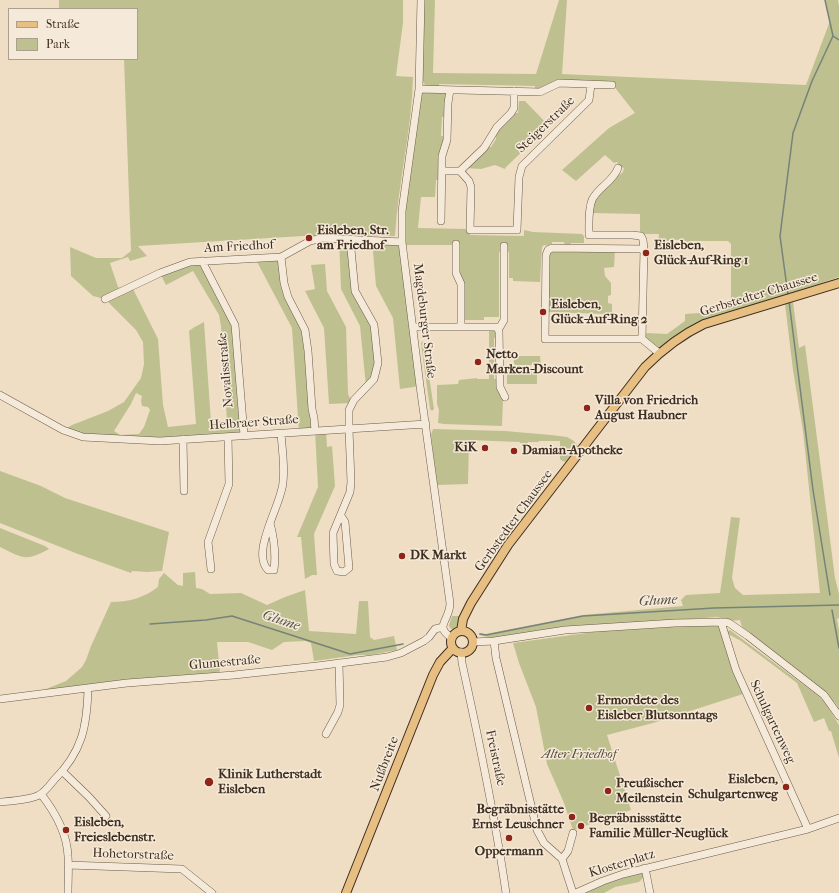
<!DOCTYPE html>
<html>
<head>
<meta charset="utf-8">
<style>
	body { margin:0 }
	#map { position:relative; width:839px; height:893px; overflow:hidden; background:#efdec4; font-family:"IM FELL French Canon",serif }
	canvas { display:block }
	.legend { position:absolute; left:8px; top:8px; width:130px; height:52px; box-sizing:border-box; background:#f5ead9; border:1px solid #ac9f8f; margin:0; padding:5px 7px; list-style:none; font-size:12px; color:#3f2e20 }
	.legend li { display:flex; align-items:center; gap:8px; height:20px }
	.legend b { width:20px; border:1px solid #ac9f8f }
</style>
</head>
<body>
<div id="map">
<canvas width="839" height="893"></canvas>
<ul class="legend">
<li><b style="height:5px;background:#e8bf82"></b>Straße</li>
<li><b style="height:11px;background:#bec090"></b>Park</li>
</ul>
</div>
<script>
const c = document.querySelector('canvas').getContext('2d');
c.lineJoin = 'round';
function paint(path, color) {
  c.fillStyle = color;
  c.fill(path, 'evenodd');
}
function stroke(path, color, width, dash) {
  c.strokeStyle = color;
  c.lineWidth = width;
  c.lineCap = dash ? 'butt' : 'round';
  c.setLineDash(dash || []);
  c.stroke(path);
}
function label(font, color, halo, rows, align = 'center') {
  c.font = font + ' "IM FELL French Canon",serif';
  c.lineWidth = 3;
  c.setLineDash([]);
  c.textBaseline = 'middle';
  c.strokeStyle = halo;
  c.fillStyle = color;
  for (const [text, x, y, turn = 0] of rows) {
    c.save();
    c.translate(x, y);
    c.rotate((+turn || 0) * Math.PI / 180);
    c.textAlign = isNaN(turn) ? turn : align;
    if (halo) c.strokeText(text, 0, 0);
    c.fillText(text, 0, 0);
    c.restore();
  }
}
paint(new Path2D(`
	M59,0H403V23L396,76L413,77C412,130 398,182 395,236L344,235L303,236L138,246L147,256L130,261L128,257L110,263L118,287L126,290L132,287L158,339L163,405L168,427L196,424L189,331L193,328L204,322L211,422L227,421L221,326L219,315L193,271L166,285L160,273L202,261L233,321L244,435L210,438L83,437L63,430L72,425L108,411L124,402L141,378L144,364L143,342L136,330L105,299L93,296L71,276L70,247L96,258H122L131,251L124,59H137V9H59ZM136,393L142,396L141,401L142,406L148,407L150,410L144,427L139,434L120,435L114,431L131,404Z
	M421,0H435L433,73L536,74L559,0H567L562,74L806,85L830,21L825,0H838L839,6V277L747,308L661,348H658L646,337L645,335L647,333L667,334L685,321V314L700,313L731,299V244L728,241H691L688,242C679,238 666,240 658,245L659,234H640V214L591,213C594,194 609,184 623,172L624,168L619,166L617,162L614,163L605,155L576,181L562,170L609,128L635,113L616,89V83L556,81C548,84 543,88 535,89V86L439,84V87L425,85L422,79Z
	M425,91L447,92L445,117H442L441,136H445L439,180H436L435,197H421L418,228L468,229L470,230V235L524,236V230L533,232L582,234L584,236V243H571L570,246L565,247L564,242H552V247L544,245L542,247L540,282L513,281V278H509V252H499V317H484V320H462L463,278H460L461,273H458V249L460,245H405V211L421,94Z
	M519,101H525L549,126L506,167L505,169L495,165L481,169L465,168L486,147H491L496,139V131L513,113H518Z
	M339,239H350L354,281L374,325L376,372L366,386L360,326L341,289Z
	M372,240L402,242L420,386L400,389L393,318L376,286Z
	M615,250L614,267L604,268L605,276L611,283V295L608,296V303L612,304V317L606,322H604L605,314L547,312L548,259L551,251Z
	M281,257L284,283L305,330L318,431L326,430L327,447L332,446L335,486L314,534L317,575H312L305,579L301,537H297L318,487L315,431L299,432L292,328L255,258Z
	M325,264L327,291L346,327L348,394L352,403L329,404L324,328L305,291L315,289L311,265Z
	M793,302L799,348L805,345L835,578L839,594V618L837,619L839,630V709L837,705L822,689L742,627L740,620L731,621L717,617L613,625L493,638L479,635V633L486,634L583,615L683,606L681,600L686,595L720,593L731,517L740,518L732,578L735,588L743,595L820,593L803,431L793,370L785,304Z
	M489,331H497V337L494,338V379H497L503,400L502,426L444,424L438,423L439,410L437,404V385L458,384L459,380L477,378V379H489Z
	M423,341L424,343L434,409L432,411L430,409L421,343Z
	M514,356H540L541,365H516L514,364Z
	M507,369H537V384H507Z
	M433,429L505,431L551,435L567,437L574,441L578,447L567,462L562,461L560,459V441H539L538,442H528V444L520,443V442L469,440L468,484L437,485L431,435Z
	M0,471L41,486L65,498L169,532L162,571L147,572L132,571L131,573L78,554L0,523Z
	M0,528L45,546L49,549C25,562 23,558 0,547Z
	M195,572L196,588L202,589L210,594L241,593L267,605L285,597L305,590L309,631L356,634L359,601H368L370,637L374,640L394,636L397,650L370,655H358L314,661L311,643L306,641L284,642L272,650L248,642H217L220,673L45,692L46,689L66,681L82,667L86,660L91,646L111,602C128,602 144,598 158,587L159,579L164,573L178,585L183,586V573Z
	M452,616H460L457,628L454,630L450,628L449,625Z
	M715,624L719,627L743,694L653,723L607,735L631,810L573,830L564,803L547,764L536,707L519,663L513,643L601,631Z
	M730,630L816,694L825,702L839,725V758L831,731H829L824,718L814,722L797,683L741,641L728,634V631Z
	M642,873L644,877L639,882L615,887L604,893H585L587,890L608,881Z`), '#bec090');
stroke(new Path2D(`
	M825,0L833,36L839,40
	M788,295L780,236L793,133L812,81L833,36
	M789,301L813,490L830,595
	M832,610L839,648
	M150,624L206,620L232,616L350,654L403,644
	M480,634L486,635L583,616L714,608L839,605`), '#768379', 1.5);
const minor = new Path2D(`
	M421,0L419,89L402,211V242L420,386L450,603C450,621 433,626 452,638
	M419,89L540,92L559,83L612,85
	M618,168C613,182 598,187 592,200C588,210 589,224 589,235H632L641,236L643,240L644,249
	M442,171H460L484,148L497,127L511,113L514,108V91
	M460,171L469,181L471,187L470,230H517L519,177L522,166L589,100L591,85
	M441,221L442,156L447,140L448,103L450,90
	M456,244V273L461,284V327
	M281,257L284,283L288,297L305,330L308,351L312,409L314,418L315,431
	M202,261L235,325L244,435
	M105,299L160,273L190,262L281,257L310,241L322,238L402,242
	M413,327H500L504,320V246
	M497,328L499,331L500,387L505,397
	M642,339L644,249L552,248L548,250L546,255L545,339H642L659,353
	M0,395L63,430L83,437L160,441L426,424
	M183,439L184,491
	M341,516L345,522L349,568L344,572L337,571L334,564L333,533L350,492L351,482L349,429V410L354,400L374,379L378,363L374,325L355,291L350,239
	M270,523C274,538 276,554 274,570H268C250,552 282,504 283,482C285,466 282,449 281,433
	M211,569L208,542L229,484L228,437
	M721,622L736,670L808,829
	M494,641L496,658L537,830L544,843L562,859
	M473,642L494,641L565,630L675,623L725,622L729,623L748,636L824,695L839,716
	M461,652L462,663C479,740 495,816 506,893
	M0,699L127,683L234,675L317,666L387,657L401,653L424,641L429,637L435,629L443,627
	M326,734L338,712L340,705L339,663
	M62,771L89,797L106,816
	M41,794C55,812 67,832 68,856C69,868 68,881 68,893
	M0,802C11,801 30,800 39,795C45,792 50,785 54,780C82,752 87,727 88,689
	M573,833L568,851L562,859L573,893
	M68,865L182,869L212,893
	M645,868L650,893
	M576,893L603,881L623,874L808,829L839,818`);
const major = new Path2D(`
	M461,631L463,619L471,603L508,545L645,367C663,349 681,335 704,324L839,283
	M451 642a11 11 0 1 1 22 0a11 11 0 1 1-22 0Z
	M346,893L433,675L440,662L453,648`);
stroke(minor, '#6b5a49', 8);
stroke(major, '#3f2e20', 10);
stroke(minor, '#f5ead9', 7);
stroke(major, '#e8bf82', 8);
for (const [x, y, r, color] of [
	[309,238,4,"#8f2418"],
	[646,253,4,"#8f2418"],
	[543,312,4,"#8f2418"],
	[478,362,4,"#8f2418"],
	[587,408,4,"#8f2418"],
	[485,448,4,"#8f2418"],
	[514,451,4,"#8f2418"],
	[402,556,4,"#8f2418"],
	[589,708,4,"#8f2418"],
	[209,782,5,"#8f2418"],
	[786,787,4,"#8f2418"],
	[608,791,4,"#8f2418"],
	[572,817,4,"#8f2418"],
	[581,826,4,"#8f2418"],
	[66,830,4,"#8f2418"],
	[509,838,4,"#8f2418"]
]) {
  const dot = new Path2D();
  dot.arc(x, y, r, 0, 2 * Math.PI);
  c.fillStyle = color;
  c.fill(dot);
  stroke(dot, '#f5ead9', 1.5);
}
label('13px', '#3f2e20', '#f5ead9', [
	["Steigerstraße",546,125,-44],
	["Am Friedhof",239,247,-3],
	["Gerbstedter Chaussee",759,295,-17],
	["Magdeburger Straße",424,321,83],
	["Novalisstraße",226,370,-95],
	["Helbraer Straße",254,423,-4],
	["Gerbstedter Chaussee",514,521,-54],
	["Glumestraße",225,663,-5],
	["Schulgartenweg",772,722,65],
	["Freistraße",495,758,78],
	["Nußbreite",385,764,-69],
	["Hohetorstraße",133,855,2],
	["Klosterplatz",622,864,-17]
]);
label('bold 13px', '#3f2e20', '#f5ead9', [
	["Eisleben, Str.",317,231],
	["am Friedhof",317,246],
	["Eisleben,",654,246],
	["Glück-Auf-Ring 1",654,261],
	["Eisleben,",551,305],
	["Glück-Auf-Ring 2",551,320],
	["Netto",486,355],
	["Marken-Discount",486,370],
	["Villa von Friedrich",595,401],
	["August Haubner",595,416],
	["KiK",477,448,"right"],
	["Damian-Apotheke",522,451],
	["DK Markt",410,556],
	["Ermordete des",597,701],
	["Eisleber Blutsonntags",597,716],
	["Klinik Lutherstadt",218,775],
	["Eisleben",218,790],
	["Eisleben,",778,780,"right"],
	["Schulgartenweg",778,795,"right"],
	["Preußischer",616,784],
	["Meilenstein",616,799],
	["Begräbnisstätte",564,810,"right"],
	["Ernst Leuschner",564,825,"right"],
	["Begräbnissstätte",589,819],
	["Familie Müller-Neuglück",589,834],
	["Eisleben,",74,823],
	["Freieslebenstr.",74,838],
	["Oppermann",509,852,"center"]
], 'left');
label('italic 13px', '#584b36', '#f5ead9', [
	["Alter Friedhof",579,755]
]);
label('italic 14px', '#565245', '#f5ead9', [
	["Glume",658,601,-3],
	["Glume",281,621,18]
]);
</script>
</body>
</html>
